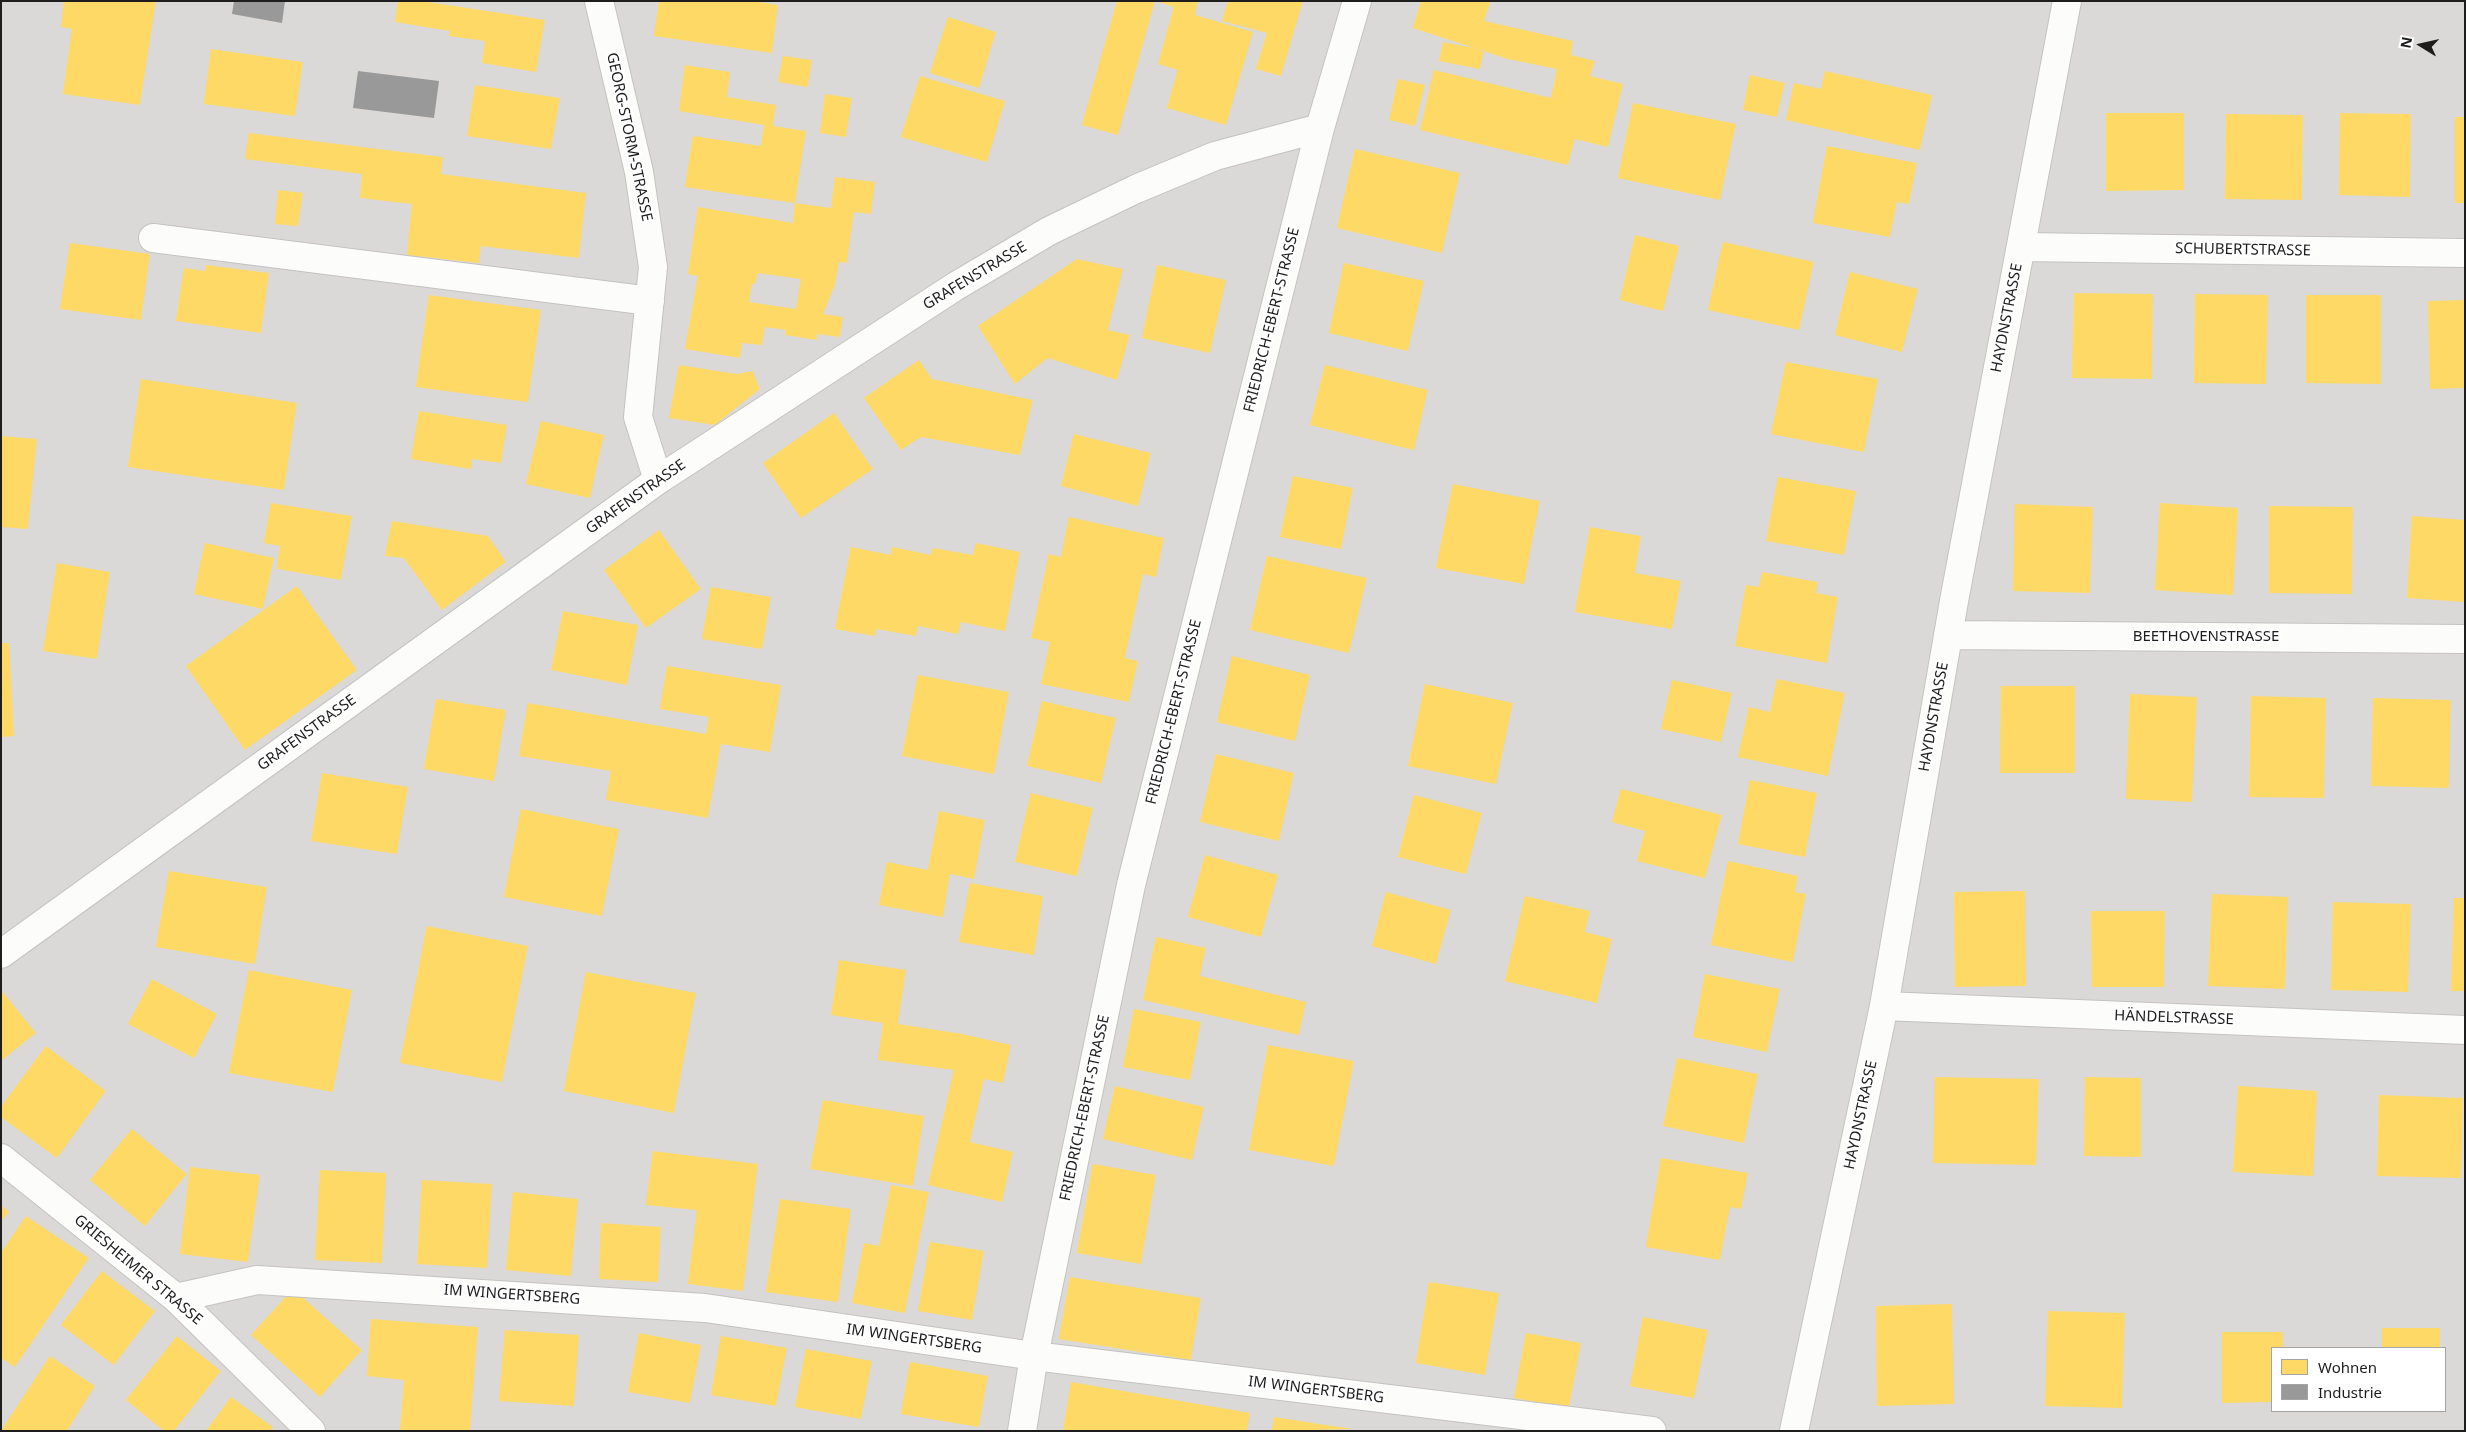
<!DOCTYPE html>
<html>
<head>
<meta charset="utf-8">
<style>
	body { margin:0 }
	#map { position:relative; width:2466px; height:1432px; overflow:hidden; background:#ebe9e5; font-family:"Noto Sans",sans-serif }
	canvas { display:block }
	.frame { position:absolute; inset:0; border:2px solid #1d1d1d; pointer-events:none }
	.legend { position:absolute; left:2271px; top:1347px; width:175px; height:65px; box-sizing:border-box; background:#fff; border:1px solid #a5a5a5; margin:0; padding:6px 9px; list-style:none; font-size:15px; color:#1d1d1d }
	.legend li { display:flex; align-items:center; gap:10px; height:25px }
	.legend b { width:25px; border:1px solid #a5a5a5 }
	.north { position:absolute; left:2396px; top:20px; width:50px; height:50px; -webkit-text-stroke:4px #fff; paint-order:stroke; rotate:280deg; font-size:14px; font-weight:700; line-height:20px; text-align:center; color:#1d1d1d }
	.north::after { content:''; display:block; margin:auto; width:18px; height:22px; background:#1d1d1d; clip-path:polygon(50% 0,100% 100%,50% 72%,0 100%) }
</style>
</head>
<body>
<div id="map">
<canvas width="2466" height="1432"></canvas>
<div class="frame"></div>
<ul class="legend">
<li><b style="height:14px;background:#ffd966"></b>Wohnen</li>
<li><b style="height:14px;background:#999"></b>Industrie</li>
</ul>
<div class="north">N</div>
</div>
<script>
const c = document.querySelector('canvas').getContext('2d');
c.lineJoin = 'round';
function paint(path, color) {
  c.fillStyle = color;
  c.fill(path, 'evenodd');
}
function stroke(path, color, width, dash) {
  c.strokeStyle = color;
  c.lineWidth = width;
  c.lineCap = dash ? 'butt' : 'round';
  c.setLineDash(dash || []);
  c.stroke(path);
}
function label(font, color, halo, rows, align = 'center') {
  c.font = font + ' "Noto Sans",sans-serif';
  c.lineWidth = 5;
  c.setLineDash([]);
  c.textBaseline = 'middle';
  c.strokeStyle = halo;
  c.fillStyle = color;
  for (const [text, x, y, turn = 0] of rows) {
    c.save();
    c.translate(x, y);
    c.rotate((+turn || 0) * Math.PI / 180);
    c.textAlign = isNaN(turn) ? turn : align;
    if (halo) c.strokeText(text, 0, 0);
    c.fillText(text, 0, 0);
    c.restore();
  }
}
paint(new Path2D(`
	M1,1H2465V1431H1ZM2272,1348H2445V1411H2272Z`), '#dad9d7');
paint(new Path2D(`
	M64,1H156L140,105L63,94L72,29L61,27Z
	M398,1H422L545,20L536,72L482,63L485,41L449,36L450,31L395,22Z
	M659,1H753L778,5L772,53L654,36Z
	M1117,1H1155L1118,135L1082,125Z
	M1156,1H1198L1195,15L1253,32L1226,125L1167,108L1178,70L1158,64L1174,7Z
	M1228,1H1303L1281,76L1256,69L1267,33L1222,21Z
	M1421,1H1491L1484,21L1573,41L1571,55L1595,61L1590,76L1623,84L1608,147L1575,139L1568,165L1420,130L1434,70L1551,98L1557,69L1508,59L1413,28Z
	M948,17L996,32L979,88L930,73Z
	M1443,42L1484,50L1480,69L1439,61Z
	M211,49L303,62L295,116L204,104Z
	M783,56L812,60L808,87L778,82Z
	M685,65L730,72L727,97L776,105L773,126L806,131L795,203L685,187L693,136L761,146L764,125L679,111Z
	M1825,71L1932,95L1920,150L1786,120L1794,83L1821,89Z
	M1750,75L1785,83L1777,117L1743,110Z
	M920,76L1005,101L987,162L901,137Z
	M1398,79L1425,85L1415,126L1389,120Z
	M475,85L560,98L551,149L467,136Z
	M825,94L852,98L846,137L820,133Z
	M1633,103L1736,124L1720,200L1618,178Z
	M2106,113H2184V190L2106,191Z
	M2340,113L2411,114L2410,197L2339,195Z
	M2226,114L2303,115L2302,200L2225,199Z
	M2455,117H2465V203H2455Z
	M249,133L443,157L441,174L586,193L579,258L481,246L479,263L407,255L412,204L360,198L362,174L245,159Z
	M1827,146L1917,163L1909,204L1897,202L1890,237L1813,223Z
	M1355,149L1460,173L1442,253L1337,228Z
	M835,177L875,182L871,214L854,212L847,263L839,262L835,285L823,314L843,317L840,337L817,334V340L785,335L786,330L765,327L762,345L742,343L740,358L685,349L698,276L688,274L698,207L793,223L795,203L831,208ZM758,273L801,279L796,309L749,302L752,284H755Z
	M278,190L303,193L298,226L275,224Z
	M1635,235L1679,246L1663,311L1620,300Z
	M1723,242L1814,262L1799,330L1708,310Z
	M70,243L150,254L141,320L60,309Z
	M1077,259L1123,269L1108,330L1130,335L1117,380L1048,358L1015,384L978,326Z
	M1344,263L1424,281L1408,351L1329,333Z
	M206,265L269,273L261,333L176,321L184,268L205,271Z
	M1157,265L1226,280L1210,353L1142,338Z
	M1850,272L1918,289L1902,352L1835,335Z
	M2074,293L2153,294L2152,379L2072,378Z
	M2195,294L2268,295L2266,384L2194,383Z
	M429,295L541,310L528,402L416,387Z
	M2306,295H2381V384L2306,383Z
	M2465,300V388L2430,389L2428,301Z
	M919,360L932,379L1033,400L1020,455L921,437L901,450L864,398Z
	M1786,362L1878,379L1864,452L1771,434Z
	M679,365L737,374L753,371L760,389L715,425L669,418Z
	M1325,365L1428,390L1414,450L1310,425Z
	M141,379L297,403L284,490L128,467Z
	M419,411L507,425L501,463L472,459L471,469L411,459Z
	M834,413L873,469L801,518L763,463Z
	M541,421L604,435L590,498L526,484Z
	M1074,434L1151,453L1138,506L1061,486Z
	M1,436L37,439L28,529L1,527Z
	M1293,476L1353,488L1341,549L1280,537Z
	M1778,477L1856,491L1844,555L1766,541Z
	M1453,484L1540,501L1524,584L1436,568Z
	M271,503L352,516L341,580L277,569L280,546L264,543Z
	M2160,503L2238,508L2233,595L2155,590Z
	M2015,504L2093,507L2090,593L2013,591Z
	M2269,506L2353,507L2352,594L2269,593Z
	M2412,516L2465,520V602L2407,598Z
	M1069,517L1164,538L1156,577L1143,574L1135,612L1125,658L1138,661L1129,702L1041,684L1050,642L1031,638L1049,554L1061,557Z
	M392,521L488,536L506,562L442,610L404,558L385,556Z
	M1590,527L1641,536L1635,573L1681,581L1672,629L1575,612Z
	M659,530L701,589L646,628L604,570Z
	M205,543L274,558L263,609L194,594Z
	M976,543L1020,552L1005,631L961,622L958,634L918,626L916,636L876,629L875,636L835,629L851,547L891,555L892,547L931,555L933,548L973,555Z
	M1267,556L1367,578L1349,653L1250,630Z
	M57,563L110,572L97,659L43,651Z
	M1762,572L1818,582L1816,593L1838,597L1827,663L1735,646L1746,585L1759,587Z
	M297,586L357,670L245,750L186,666Z
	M711,587L771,597L762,649L702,639Z
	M563,611L638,625L627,685L551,670Z
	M1,643H9L14,736L1,737Z
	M1232,656L1310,675L1295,741L1217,722Z
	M667,666L781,685L770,752L721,744L708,818L606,800L611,771L519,756L528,703L706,734L709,717L660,709Z
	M918,675L1009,692L994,774L902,756Z
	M1777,679L1845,693L1828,776L1738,757L1749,707L1770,712Z
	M1672,680L1732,693L1721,742L1661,729Z
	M1425,684L1513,703L1496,784L1408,766Z
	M2001,686H2075V773H2000Z
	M2130,694L2197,697L2192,802L2126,799Z
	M2251,696L2326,698L2324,798L2249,797Z
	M2373,698L2451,700L2449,788L2371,786Z
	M436,699L506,710L494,781L424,769Z
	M1042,701L1116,718L1101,783L1027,766Z
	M1216,754L1294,773L1279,841L1200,822Z
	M322,773L408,787L397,854L311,841Z
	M1750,780L1817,793L1805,857L1738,844Z
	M1621,789L1722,815L1705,878L1637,861L1645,831L1612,822Z
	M1031,793L1093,808L1077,876L1015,862Z
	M1414,795L1482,813L1466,874L1398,857Z
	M521,809L619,829L602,916L504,897Z
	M939,811L985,820L974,879L950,874L943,917L879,905L887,862L928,870Z
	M1205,855L1278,875L1261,937L1188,917Z
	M1728,861L1798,876L1795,892L1806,894L1793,962L1711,945Z
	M169,871L267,887L255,964L156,947Z
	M970,883L1043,896L1034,955L959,942Z
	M2025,891L2026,986L1955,987L1954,892Z
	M1386,892L1451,910L1436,964L1372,946Z
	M2212,894L2288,897L2285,989L2208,986Z
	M1525,896L1590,911L1585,932L1612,939L1597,1003L1505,981Z
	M2454,898H2465V991H2451Z
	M2333,902L2411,904L2408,992L2331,990Z
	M2091,911H2165L2164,987H2092Z
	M427,926L528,946L502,1082L400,1063Z
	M1156,937L1206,948L1200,976L1306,1002L1299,1035L1143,1000Z
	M839,960L906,970L898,1024L962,1034L1011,1045L1003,1083L984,1079L970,1142L1013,1152L1002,1202L928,1185L954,1070L878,1060L883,1023L831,1015Z
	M249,970L352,990L333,1092L229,1073Z
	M586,972L696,993L674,1113L564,1091Z
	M1705,974L1780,989L1767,1052L1693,1037Z
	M152,979L217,1014L194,1058L128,1024Z
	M1,990L36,1033L1,1061Z
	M1134,1009L1201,1022L1190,1080L1123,1067Z
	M1268,1045L1354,1061L1334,1166L1249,1150Z
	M46,1046L106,1091L57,1158L1,1117V1107Z
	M1677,1058L1758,1074L1744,1143L1663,1126Z
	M1935,1077L2039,1079L2036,1165L1933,1163Z
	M2085,1077L2141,1078V1157L2084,1156Z
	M1115,1086L1204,1107L1192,1160L1103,1139Z
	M2238,1086L2317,1091L2313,1176L2233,1172Z
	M2379,1095L2463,1098L2461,1178L2377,1176Z
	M823,1100L924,1116L913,1186L810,1169Z
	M132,1129L187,1174L145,1226L90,1180Z
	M653,1151L758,1164L743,1291L688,1284L697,1210L646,1205Z
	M1661,1158L1748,1173L1741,1209L1730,1207L1720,1260L1646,1247Z
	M1093,1164L1156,1175L1141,1264L1077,1253Z
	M190,1167L260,1175L248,1262L180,1254Z
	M320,1170L386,1173L382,1263L315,1260Z
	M422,1180L492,1184L487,1268L417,1264Z
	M891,1185L929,1192L905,1313L852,1303L864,1243L879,1246Z
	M513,1192L578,1199L571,1276L506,1270Z
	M780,1199L851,1209L838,1302L766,1292Z
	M1,1205L9,1212L1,1221Z
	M26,1216L89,1258L15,1367L1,1358V1253Z
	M601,1223L661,1227L658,1282L599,1279Z
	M930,1242L984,1251L972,1320L918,1311Z
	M102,1271L155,1311L114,1365L61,1325Z
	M1070,1277L1201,1298L1191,1360L1059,1339Z
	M1429,1282L1499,1293L1485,1375L1416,1363Z
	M293,1289L362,1350L320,1397L251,1335Z
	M1952,1304L1954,1404L1877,1406L1876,1306Z
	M2048,1311L2125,1313L2122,1408L2045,1406Z
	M1643,1317L1708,1330L1694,1398L1630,1386Z
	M371,1319L478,1327L470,1431H400L404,1380L367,1376Z
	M2382,1328H2440V1348H2382Z
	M505,1330L579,1335L574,1406L499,1401Z
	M2222,1332H2283V1348H2272V1402L2222,1403Z
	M639,1333L701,1345L690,1403L628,1392Z
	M1526,1333L1581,1343L1569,1408L1514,1398Z
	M177,1336L221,1371L174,1431H164L126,1400Z
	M721,1336L787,1348L776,1406L711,1395Z
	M806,1349L872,1361L861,1419L795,1407Z
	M50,1356L95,1386L67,1431H1Z
	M910,1362L988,1376L979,1427L901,1414Z
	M1071,1382L1250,1413L1247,1431H1063Z
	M231,1397L273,1427L270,1431H206Z
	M1274,1417L1319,1424L1353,1429L1272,1431Z`), '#ffd966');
paint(new Path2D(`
	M234,1H285L282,23L232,14Z
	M358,71L439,81L434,118L353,108Z`), '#999');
const minor = new Path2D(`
	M599,1L639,172L653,267L638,417L658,480
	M153,238L650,301
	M2021,247L2465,253
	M1948,635L2465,639
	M1,954L658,480L956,286L1049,231L1136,189L1215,156L1320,128
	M1884,1006L2465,1030
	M1,1158L176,1298L311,1431
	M176,1298L257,1280L705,1308L1034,1356L1652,1431
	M1022,1431L1034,1356L1131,885L1320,128L1357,1
	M1794,1431L1884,1006L1954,601L2067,1`);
stroke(minor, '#c4c3c1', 30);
stroke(minor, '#fcfcfb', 28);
label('15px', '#1d1d1d', '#fff', [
	["GEORG-STORM-STRASSE",629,137,78],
	["SCHUBERTSTRASSE",2243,250,1],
	["GRAFENSTRASSE",975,276,-31],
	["HAYDNSTRASSE",2007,318,-79],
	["FRIEDRICH-EBERT-STRASSE",1272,320,-76],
	["GRAFENSTRASSE",636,497,-35],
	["BEETHOVENSTRASSE",2206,637],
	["FRIEDRICH-EBERT-STRASSE",1174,712,-76],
	["HAYDNSTRASSE",1934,717,-80],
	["GRAFENSTRASSE",307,733,-36],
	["HÄNDELSTRASSE",2174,1018,2],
	["FRIEDRICH-EBERT-STRASSE",1085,1108,-78],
	["HAYDNSTRASSE",1861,1115,-78],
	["GRIESHEIMER STRASSE",138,1270,40],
	["IM WINGERTSBERG",512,1295,4],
	["IM WINGERTSBERG",914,1339,8],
	["IM WINGERTSBERG",1316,1390,7]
]);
</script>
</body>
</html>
